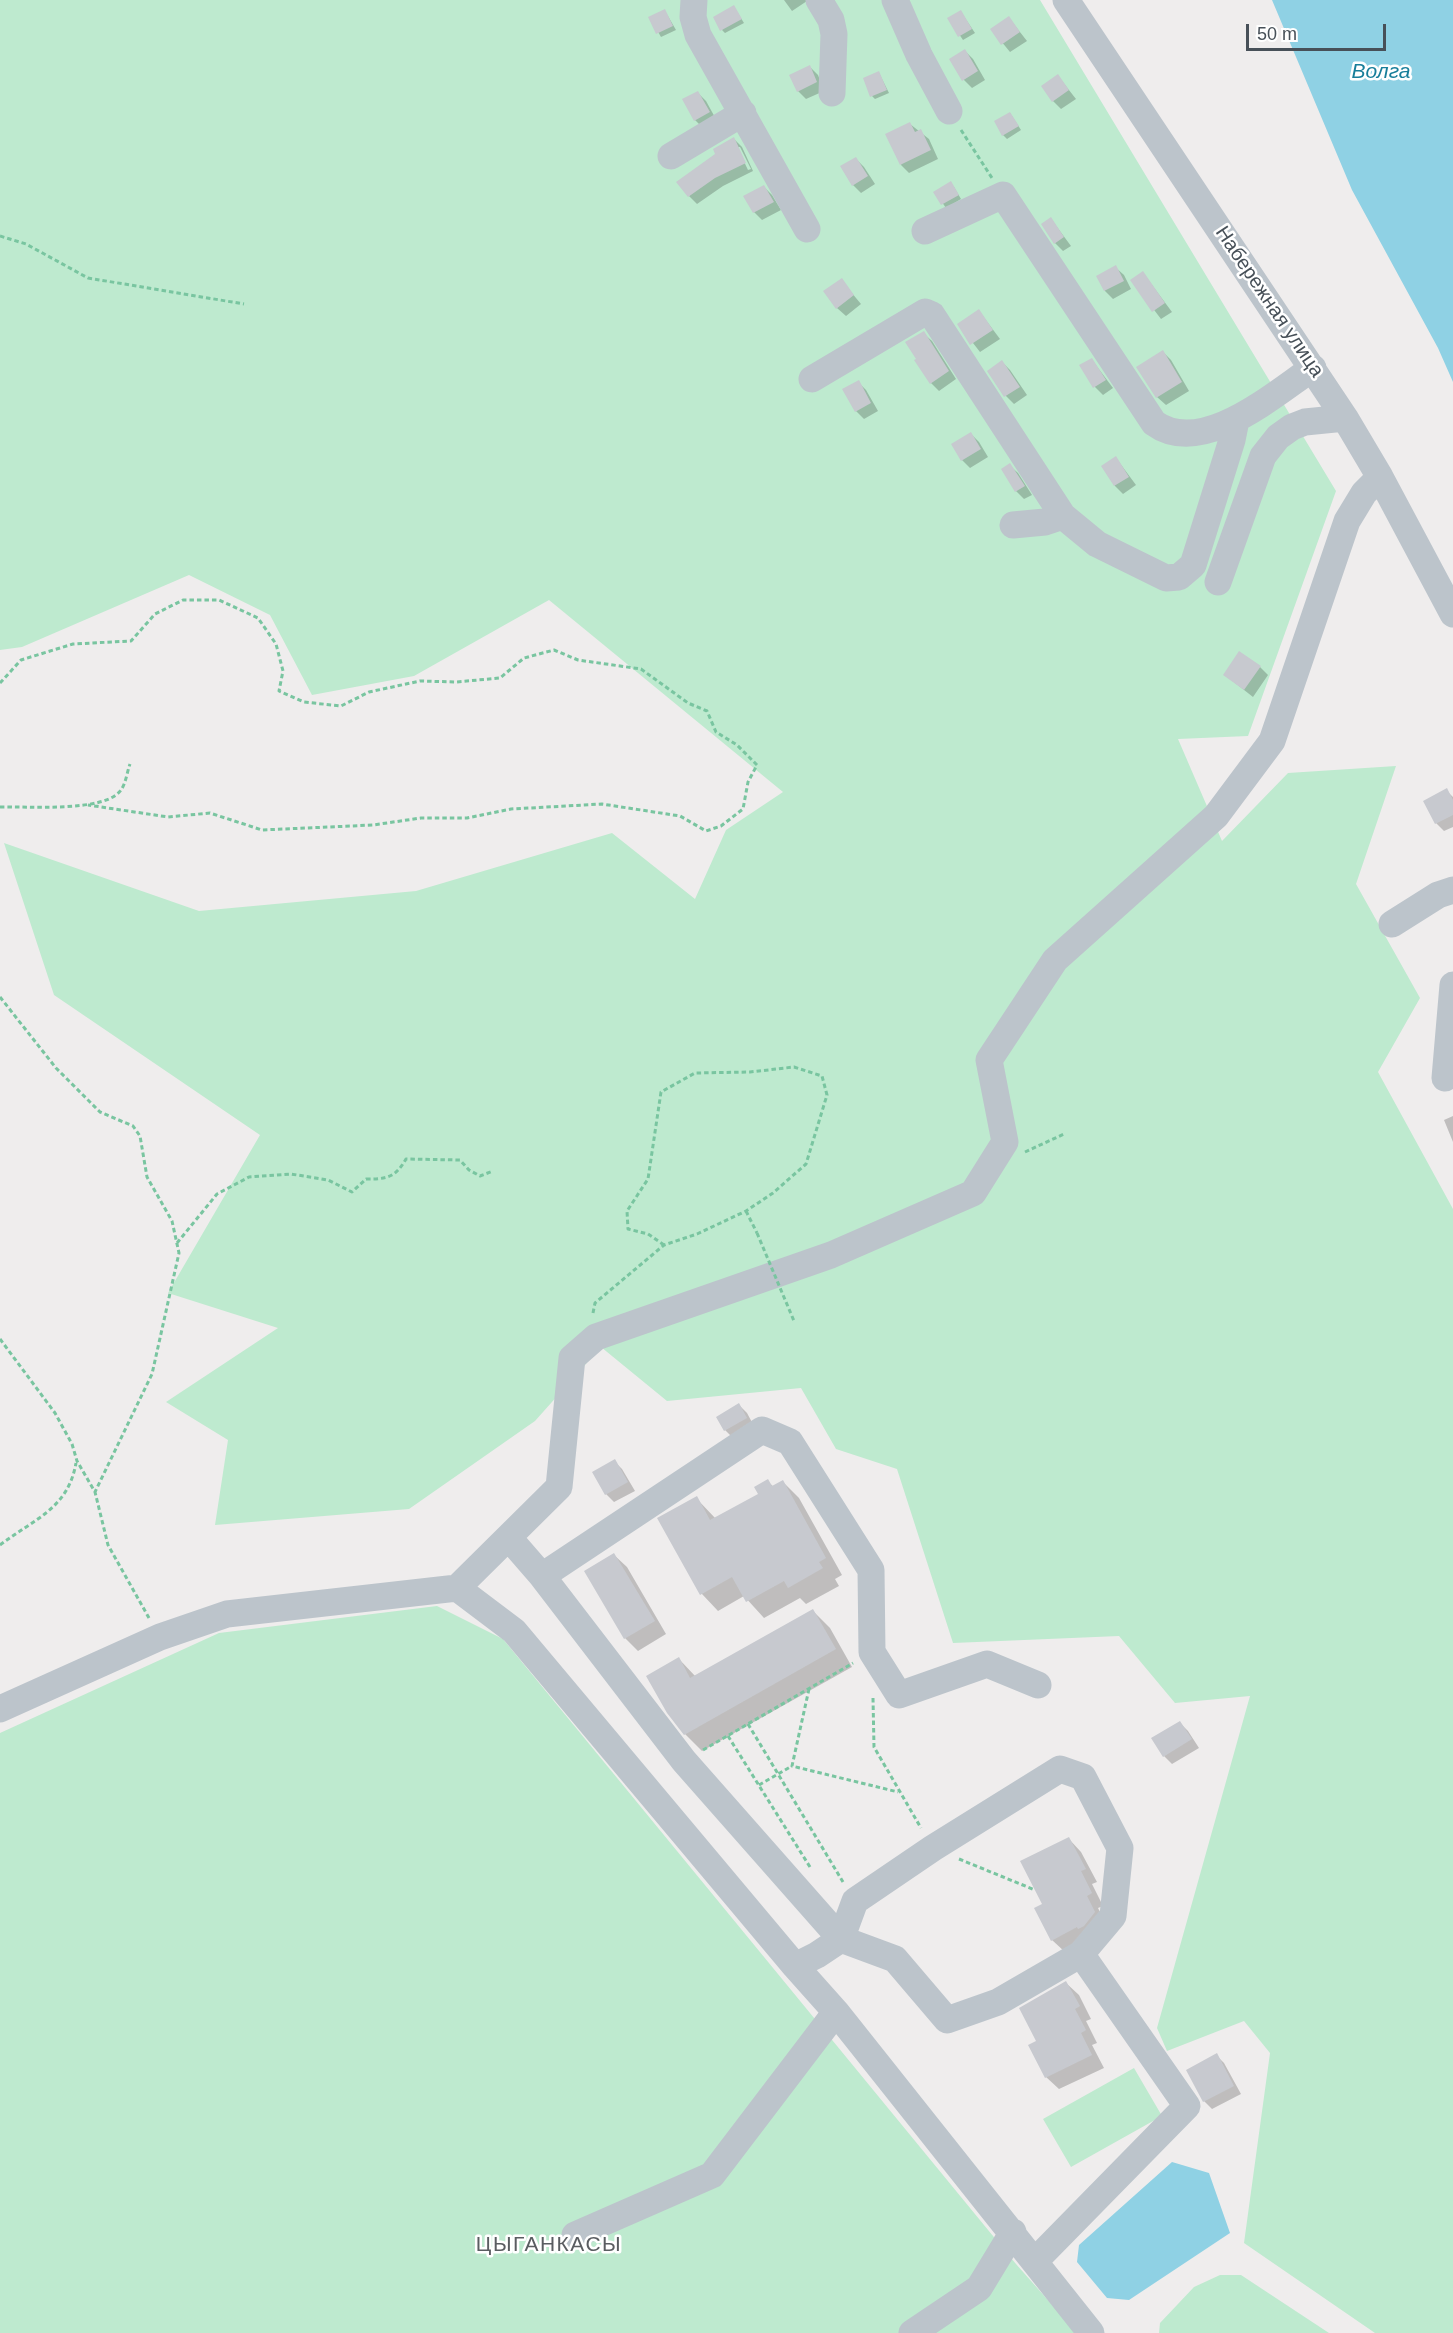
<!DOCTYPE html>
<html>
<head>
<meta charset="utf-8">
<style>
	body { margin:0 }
	#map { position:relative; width:1453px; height:2333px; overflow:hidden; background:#efeded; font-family:Helvetica,sans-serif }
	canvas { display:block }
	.scale { position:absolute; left:1246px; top:24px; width:140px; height:27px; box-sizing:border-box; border:3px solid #475058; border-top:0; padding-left:8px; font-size:18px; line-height:21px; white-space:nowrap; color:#475058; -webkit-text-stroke:4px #fff; paint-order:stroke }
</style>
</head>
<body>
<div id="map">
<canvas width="1453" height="2333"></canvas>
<div class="scale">50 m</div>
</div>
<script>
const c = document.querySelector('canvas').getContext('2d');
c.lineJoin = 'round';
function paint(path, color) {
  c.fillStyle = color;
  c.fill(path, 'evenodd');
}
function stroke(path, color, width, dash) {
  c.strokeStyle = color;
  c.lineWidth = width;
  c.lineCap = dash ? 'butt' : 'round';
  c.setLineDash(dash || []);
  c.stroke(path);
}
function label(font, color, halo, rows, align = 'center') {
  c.font = font + ' Helvetica,sans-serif';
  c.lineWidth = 5;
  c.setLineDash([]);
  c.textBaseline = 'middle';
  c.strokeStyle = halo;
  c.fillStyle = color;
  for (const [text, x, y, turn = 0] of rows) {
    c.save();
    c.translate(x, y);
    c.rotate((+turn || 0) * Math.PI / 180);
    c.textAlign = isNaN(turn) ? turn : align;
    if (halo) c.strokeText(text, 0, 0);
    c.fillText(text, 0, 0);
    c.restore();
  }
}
paint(new Path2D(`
	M0,0H1040L1336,491L1248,736L1178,739L1222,841L1288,773L1396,766L1356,884L1420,998L1378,1072L1453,1209V2333H1375L1244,2243L1270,2053L1244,2021L1167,2051L1157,2028L1250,1696L1175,1703L1119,1636L953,1643L897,1469L836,1449L801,1388L667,1401L601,1347L535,1421L409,1509L215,1525L228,1440L166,1402L278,1328L168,1293L260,1135L54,995L4,843L199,911L416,891L612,833L695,899L726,830L783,792L549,600L414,676L312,695L270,615L189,575L22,647L0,650Z
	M437,1606L503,1639L1016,2264L1077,2333H0V1733L219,1633Z
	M1134,2068L1162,2116L1071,2167L1043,2119Z
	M1220,2275H1241L1329,2333H1159L1160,2323L1194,2287Z`), '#beeacf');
paint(new Path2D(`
	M1272,0H1453V382L1438,348L1352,190Z
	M1172,2162L1209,2173L1230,2233L1129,2300L1107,2298L1077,2262L1079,2245Z`), '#8fd1e4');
paint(new Path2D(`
	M784,0H806L807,1L792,11Z
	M734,7L744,23L725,33L722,30Z
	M665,11L676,30L661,37L650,18Z
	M961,12L975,33L963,40L949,19Z
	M1009,18L1027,41L1010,52L992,30Z
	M965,51L973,59L985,80L972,88L964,80L951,60Z
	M810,67L818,75L824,91L806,99L798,91Z
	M879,73L889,93L875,99L872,96Z
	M1058,76L1076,99L1061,109L1053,101Z
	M697,92L706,101L717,121L703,128L695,120Z
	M1010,113L1021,130L1007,139L1003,135Z
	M910,124L929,139L938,159L909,173L901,165Z
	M734,139L742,147L753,171L723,186L697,204L689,196L717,155ZM737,147H740L751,169L748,170Z
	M856,159L864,167L875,184L861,193L853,185Z
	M764,187L772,195L781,210L762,220L754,212Z
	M954,187L961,199L946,208L935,192Z
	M1051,219L1071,246L1063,251L1055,243Z
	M1115,267L1124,275L1131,289L1113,299L1105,291L1098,277Z
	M1143,273L1172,312L1161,319L1132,281Z
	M841,280L861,304L846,316L837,308Z
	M979,311L1000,339L980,352L959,325Z
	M923,333L932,341L956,379L939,391L931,383Z
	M1163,352L1171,360L1189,391L1166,405L1157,397Z
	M1092,360L1113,388L1103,395L1095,387Z
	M1002,362L1010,370L1027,395L1014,404L1006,396L989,371Z
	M858,382L866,390L878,411L864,419L856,411Z
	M971,434L979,442L988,457L970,468L962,460Z
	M1116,458L1136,485L1123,494L1115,486L1103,467Z
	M1009,465L1018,473L1032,495L1024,499L1016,491Z
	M1260,667L1268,675L1253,697L1225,675Z
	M1446,790L1453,797V827L1444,831L1436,823Z
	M1453,1116V1142L1444,1120Z
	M739,1405L747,1413L754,1426L733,1438L725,1430Z
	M614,1461L622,1469L635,1491L614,1502L606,1494Z
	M767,1481L774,1487L783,1482L799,1498L842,1575L835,1579L839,1586L806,1604L800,1598L764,1618L744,1596L718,1611L702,1594L696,1498L716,1519L760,1494Z
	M614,1555L627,1567L666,1634L638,1651L625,1638Z
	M813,1611L830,1628L852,1667L702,1751L685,1734L679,1659L696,1677Z
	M1180,1723L1188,1731L1199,1748L1172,1764L1164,1756Z
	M1069,1839L1081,1852L1097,1882L1092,1884L1103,1906L1098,1908L1107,1926L1065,1952L1052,1940L1044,1905Z
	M1066,1983L1079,1995L1091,2019L1086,2021L1097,2043L1092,2045L1104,2068L1059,2089L1046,2077L1038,2042Z
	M1216,2055L1224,2063L1241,2094L1212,2109L1204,2101Z`), '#0003');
paint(new Path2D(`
	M734,5L742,19L720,31L713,17Z
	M665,9L673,26L656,34L648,17Z
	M961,10L972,29L958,37L947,18Z
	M1009,16L1020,32L1001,45L990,29Z
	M965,49L978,71L962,81L949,59Z
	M810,65L817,82L797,92L789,75Z
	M879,71L887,90L870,97L863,78Z
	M1058,74L1069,90L1052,102L1041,86Z
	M698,91L710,112L694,121L682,99Z
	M1010,112L1019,126L1002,136L994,121Z
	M910,122L915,132L921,129L931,150L900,165L885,134Z
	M734,137L746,163L715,178L688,197L676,182L715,154L713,149Z
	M856,157L868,176L852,186L840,166Z
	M951,181L959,195L941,205L933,192Z
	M764,185L774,202L753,213L743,196Z
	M1051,217L1064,237L1054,244L1041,224Z
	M1116,265L1124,281L1104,291L1096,276Z
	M1143,271L1165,303L1152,312L1130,280Z
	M842,278L854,295L836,309L823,291Z
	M979,309L993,330L970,345L957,324Z
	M924,331L949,371L930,384L914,360L916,359L905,342Z
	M1163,350L1182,382L1156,398L1136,367Z
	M1092,358L1106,380L1093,388L1079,365Z
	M1002,360L1020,387L1004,397L987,371Z
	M859,380L871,403L855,412L842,389Z
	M971,432L981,449L961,461L951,444Z
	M1116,456L1129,477L1114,486L1101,466Z
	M1010,463L1025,486L1015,492L1001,469Z
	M1239,651L1261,666L1244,690L1223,675Z
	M1447,788L1453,800V815L1435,824L1423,801Z
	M739,1403L747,1418L724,1431L716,1417Z
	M615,1459L628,1482L605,1495L592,1472Z
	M768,1479L772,1486L783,1480L826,1558L819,1562L823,1568L788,1588L784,1581L746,1602L732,1577L700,1595L657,1518L697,1496L710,1520L758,1494L754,1487Z
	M614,1553L655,1621L624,1639L584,1571Z
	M813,1609L836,1649L684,1735L667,1713L646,1676L679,1657L690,1678Z
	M1180,1721L1192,1739L1163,1757L1151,1738Z
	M1069,1837L1086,1869L1081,1871L1092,1893L1087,1896L1095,1912L1084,1926L1078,1929L1077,1927L1051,1941L1034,1908L1042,1904L1020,1861Z
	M1066,1981L1080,2006L1075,2009L1086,2030L1081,2033L1092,2055L1045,2078L1028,2045L1036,2041L1019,2008Z
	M1217,2053L1234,2086L1203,2102L1186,2070Z`), '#c7c9cf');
stroke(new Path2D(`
	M961,130L992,178
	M0,236L26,244L88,278L244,304
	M0,683L21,660L73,644L131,641L155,614L183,600H219L258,618L276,644L283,671L279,691L304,702L341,706L369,692L420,681L456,682L500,678L524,658L554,650L578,660L641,669L688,703L707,711L716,732L737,745L757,765L748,782L743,809L721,826L706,831L680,816L602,804L511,809L467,818H421L373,825L262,830L210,813L168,817L88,805
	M0,807C27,806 105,813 121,790C126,783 127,772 130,764
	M0,997L56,1068L100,1112L133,1126L140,1136L147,1177L172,1221L179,1253L152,1374L95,1492
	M1025,1152L1064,1134
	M746,1211L757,1233
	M177,1243L217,1194L249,1177L291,1174L328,1180L352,1192L366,1179C387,1179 395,1178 406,1159L460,1160L469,1170L480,1176L493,1171
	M593,1313L595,1303L664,1245L697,1234L746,1211L773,1193L806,1164L827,1095L822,1076L794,1067L750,1072L695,1073L661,1092L648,1179L627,1211L628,1229L648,1234L664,1245
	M0,1339L55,1413L72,1444L77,1461L95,1492L108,1545L149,1618
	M0,1545C34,1519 68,1509 76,1463
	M809,1689L792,1766L898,1792
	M873,1698L874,1747L921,1828
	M748,1724L843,1882
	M728,1736L810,1867
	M703,1750L853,1663
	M759,1785L792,1766
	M959,1859L1035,1890`), '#79c5a0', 3, [4.5, 3]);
stroke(new Path2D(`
	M694,0L693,17L698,35L807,229
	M819,0L831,20L834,34L832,93
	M895,0L919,55L949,111
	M1066,0L1345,418L1380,477L1453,614
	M671,156L743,113
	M925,231L1003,195L1154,423C1202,458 1274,394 1313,368
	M812,379L925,312L932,315L1063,516L1097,544L1166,578L1179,577L1193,565L1232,440L1236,420
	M1013,525L1045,522L1063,516
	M1218,582L1263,456L1278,437L1292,427L1305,422L1345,418
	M1392,924L1438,895L1453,890
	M1445,1078L1453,985
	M509,1538L542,1576L684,1761L841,1939L817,1955L795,1966
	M542,1576L762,1430L790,1442L871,1570L872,1652L899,1695L987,1664L1038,1685
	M457,1588L559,1487L572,1358L596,1337L831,1255L973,1193L1005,1142L989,1060L1055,960L1216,816L1272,741L1347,521L1364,493L1380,477
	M0,1709L160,1637L227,1614L457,1588L514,1631L795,1966L836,2012L1091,2333
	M1060,1769L1083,1777L1120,1848L1113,1916L1081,1954L998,2002L947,2020L895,1959L841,1939L855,1901L933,1848Z
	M575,2235L712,2175L836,2012
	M1035,2261L1187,2106L1081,1954
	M912,2333L979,2288L1013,2232`), '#bcc4cb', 27);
stroke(new Path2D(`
	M757,1233L794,1321`), '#79c5a0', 3, [4.5, 3]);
label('20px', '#475058', '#fff', [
	["Набережная улица",1269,302,56]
]);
label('italic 21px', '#187e9a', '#fff', [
	["Волга",1381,72]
]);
c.letterSpacing = '1.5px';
label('21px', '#5a5d61', '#fff', [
	["ЦЫГАНКАСЫ",549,2245]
]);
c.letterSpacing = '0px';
</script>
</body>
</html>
